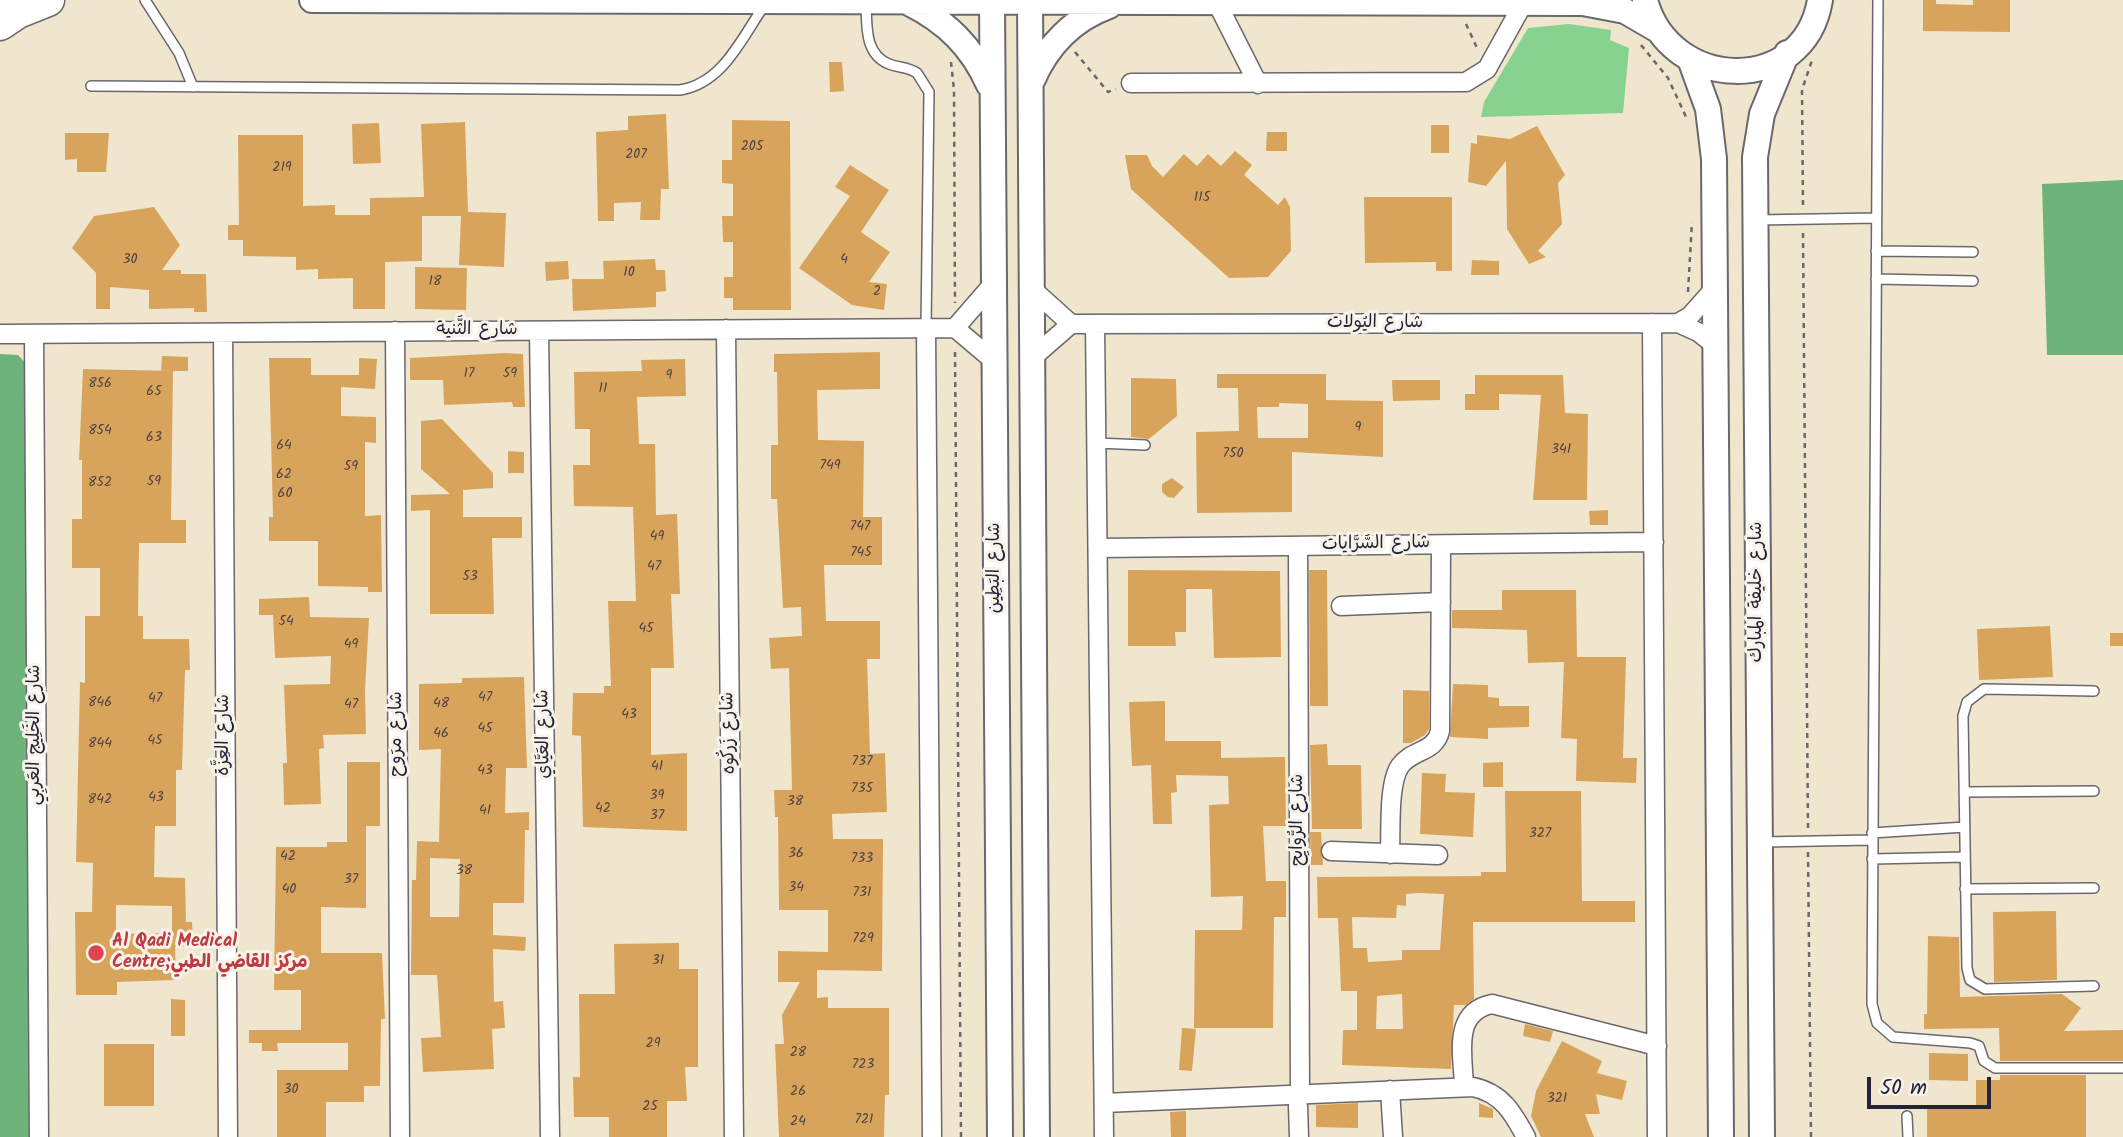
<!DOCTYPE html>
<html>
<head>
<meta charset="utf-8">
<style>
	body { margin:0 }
	#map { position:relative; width:2123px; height:1137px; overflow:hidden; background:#f0e6cd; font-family:Kalam,sans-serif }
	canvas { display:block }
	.scale { position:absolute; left:1867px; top:1077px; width:124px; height:32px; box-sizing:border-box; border:4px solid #22223b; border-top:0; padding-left:9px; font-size:21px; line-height:24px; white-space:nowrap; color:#22223b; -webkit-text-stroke:5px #f7f3e8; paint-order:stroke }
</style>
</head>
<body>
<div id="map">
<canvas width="2123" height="1137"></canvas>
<div class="scale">50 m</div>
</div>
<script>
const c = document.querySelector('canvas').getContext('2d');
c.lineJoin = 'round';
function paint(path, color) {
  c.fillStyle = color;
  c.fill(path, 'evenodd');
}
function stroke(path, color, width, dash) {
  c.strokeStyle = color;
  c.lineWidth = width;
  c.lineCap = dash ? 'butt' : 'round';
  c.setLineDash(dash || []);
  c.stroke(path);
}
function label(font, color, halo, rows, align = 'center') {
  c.font = font + ' Kalam,"Playpen Sans Arabic",sans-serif';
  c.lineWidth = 6;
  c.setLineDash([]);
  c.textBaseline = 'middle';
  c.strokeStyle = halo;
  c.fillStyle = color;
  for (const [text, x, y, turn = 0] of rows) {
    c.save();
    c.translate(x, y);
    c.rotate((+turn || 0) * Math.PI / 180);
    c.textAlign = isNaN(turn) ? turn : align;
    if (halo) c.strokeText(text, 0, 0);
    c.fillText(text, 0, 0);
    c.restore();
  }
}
paint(new Path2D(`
	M1569,24L1611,30L1610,40L1629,48L1623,113L1481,117L1484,102L1528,28Z`), '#88d28f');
paint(new Path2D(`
	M2123,180V355H2047L2042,184Z
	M0,354L18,355L31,369L38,1137H0Z`), '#6eb47a');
paint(new Path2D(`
	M1923,0H1936V4L1973,5V0H2010V32L1923,31Z
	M829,62H842L844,91L830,92Z
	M666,114L669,189H661L660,220H640L641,202L614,203V221H598L596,132L628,130V116Z
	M732,120L790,121L791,310H733V298H724V277H733V242H723L722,216H733V184L722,183V160H732Z
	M465,122L468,212L506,213L504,267L459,265L461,216H422V261L385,262V309H353V278L318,279V269L296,270V257L243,256V240H228V225H239L238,135H303V206L335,205V215H370V198L424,197L421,124Z
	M379,123L381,163L353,164L352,124Z
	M1431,125H1449V153H1431Z
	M1537,126L1565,175L1558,183L1562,224L1538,251L1546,257L1529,264L1507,229L1506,161L1486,186L1468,182L1471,143L1477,144V135L1510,139Z
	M1267,132H1287V151H1266Z
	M65,133H109L106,172H77V159L65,160Z
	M1235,151L1252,165L1244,175L1278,205L1285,197L1290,207L1291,251L1268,277L1229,278L1131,189L1125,155H1147L1152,166L1163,177L1184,154L1197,166L1208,154L1221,166Z
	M850,165L889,190L861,232L890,252L869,282L887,284L884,310L852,305L799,268L850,196L835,187Z
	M1364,197H1452V271H1436V262L1365,263Z
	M154,207L180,245L162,270H181V274H206L207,312H194V308L149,309V290L110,287V309H96V273L72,248L94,216Z
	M655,259L656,270H665L666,291L656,292V307L573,311L572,279H604L603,261Z
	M1472,260L1499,261V275H1471Z
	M568,261L569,279L546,281L545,262Z
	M415,267L467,268L466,310L415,309Z
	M880,352V389L817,390L818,440L864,441L863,517H882V565H824L826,621H880V659H867L870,754L885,753L887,812L832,814L833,839H883L882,971L817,970V998L828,997V1008H889V1095H885L884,1137H779L775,1044H784L782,1015L800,982H778V951L828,952V910H779L778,817H775L774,790H792L789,668L771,669L769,638L802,636L801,607L783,608L777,499H771V445H778L777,372H774V354Z
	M505,353L523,354L525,407H513L512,402L444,405L443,380H410V358Z
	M162,356L188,357V371H161Z
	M269,358H311V375H359V358L377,359L375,389L341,387V416L376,417V443L365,442V516L381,515L382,592H368V587L318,586V541H269V517H273Z
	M685,359L686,396L637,397L639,444H655L656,515L677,514L680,594H671L674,668H651V755L687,753V831L583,827L581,736L572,735L573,693H604V686H611L608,601H636L633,507L574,506L573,465H590V429H575L574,372L642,371L641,360Z
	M83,369L173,371L171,520H186V543H139L138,616H143V639H189L190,670H185L182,770H176V826H155L154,877L185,878L186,922H192L193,946L175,947L176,980L117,982V995H76L75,912H92L93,863L76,862L80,682L85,683V616H100V568H72V519H82V460H79ZM116,905L172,906V933L116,934Z
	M1217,374H1326V400L1383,401V457L1292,452V512L1197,513L1196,432L1239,431L1238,388H1217ZM1279,403L1308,404V438H1258L1257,407H1279Z
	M1475,375H1563L1565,413L1588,414L1587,500H1533L1541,395L1499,394V410H1465V394H1475Z
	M1131,378L1176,379L1177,416L1149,439L1131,437Z
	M1392,380H1440V400L1393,401Z
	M442,419L493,473V488L463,490V517H522V538H492L494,614H430V510L411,511V495L450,494L421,469V421Z
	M508,451L524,452V473H508Z
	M1172,478L1184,487L1174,498L1168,497L1162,492V484Z
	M1608,510V525H1590L1589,511Z
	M1128,570L1280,571L1281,657L1214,658L1212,589H1186V632H1175L1176,646H1128Z
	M1309,570H1327L1328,706H1310Z
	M1502,590H1576L1577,657H1626L1623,758H1637L1636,783L1576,781L1577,739L1561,738L1564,662L1528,663L1527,630L1452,628V610H1502Z
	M309,597L310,617L369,618L365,690L366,734L323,735L324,748L319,749L321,804L284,805L283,763H287L284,685L330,684L331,656L275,658L273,615H259V599Z
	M2050,626L2053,677L1979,680L1977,629Z
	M2110,633H2123V646H2110Z
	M524,677L527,768H506L505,813L529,812V830H525L524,903H493V935L526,937L525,951L493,949L494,1002L503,1001L505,1028L492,1029L494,1069L423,1072L421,1038L441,1037L438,988L437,975H411L412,880H416L417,841L439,842L441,749L419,750V684L462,683V678ZM430,858L460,859L459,917H430Z
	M1453,684L1488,685V697L1499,698V706H1529V727L1488,728V739L1450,737Z
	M1403,690L1429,691V729L1425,735L1411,743H1403Z
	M1165,701V741H1221V758L1285,757L1286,826H1263L1266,881H1286V917H1274L1273,1028H1194L1195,930H1242L1243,896L1211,897L1209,805L1229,804L1228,776L1176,775L1177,792L1171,793L1172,824H1153L1151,765L1132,766L1129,702Z
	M1327,744L1328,765H1361L1362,829H1312L1310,745Z
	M347,762H380V826H366V908L321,907V953H382L385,1019H381L380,1086H364V1102H326V1137H277V1070H348V1043H277L278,1051H262V1043H249V1030H301V990H274L276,847H327V842H347Z
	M1503,762V787H1483V763Z
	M1422,773L1446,774L1445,792L1475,793L1473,837L1420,834Z
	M1505,791H1581L1582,901H1635V922H1473L1474,999L1466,1005H1454L1451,1069L1342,1065L1343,1030H1357V991H1341L1338,918H1318L1317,877L1481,876V872H1506ZM1418,893L1444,894L1440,950H1402V960L1368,962L1367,948H1353L1352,917L1396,918L1397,905L1406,906V894ZM1402,994L1403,1029H1376L1377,996Z
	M1310,832H1321L1323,865H1311Z
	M2056,911L2057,980L1994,982L1993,912Z
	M1928,936L1959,937L1960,997L2062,994L2081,1008L2064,1031L2123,1030V1061H2000L1999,1028L1924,1029V1014H1927Z
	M679,943V969H698V1067H685L687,1101H667V1137H609V1117H574L573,1077H580L579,994H615L614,944Z
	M171,999L185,1000V1036H171Z
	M1525,1024L1553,1031L1550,1042L1523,1036Z
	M1182,1028L1196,1029L1192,1071L1179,1070Z
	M1562,1041L1602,1061L1597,1073L1627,1081L1622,1100L1596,1094L1600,1114H1585L1594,1137H1541L1531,1116L1536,1091Z
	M104,1044H154V1106H104Z
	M1929,1053L1968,1054V1081L1929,1080Z
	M2000,1075H2086V1137H1927V1109H1976V1080H2000Z
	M1358,1103V1128L1316,1127V1105Z
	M1479,1103L1493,1109V1118L1479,1117Z
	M1186,1111V1137H1171L1170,1112Z`), '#d8a45c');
const lane = new Path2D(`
	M145,0L179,53L193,87
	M1878,0L1872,1004L1877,1023L1893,1037L1970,1043L1979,1046L1984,1061L1995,1068H2123
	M866,3C867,25 864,54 889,64C899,68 908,67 917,73L929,92L926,328
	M91,86L680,90C723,83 741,39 764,6
	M1756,220L1876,218
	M1876,251L1973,252
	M1876,279L1973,281
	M1096,443L1145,445
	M1964,792L2094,791
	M1872,833L1965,827
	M1762,842L1872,840
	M1872,859L1965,857
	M1965,889L2094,888
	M2094,986L1985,989L1970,980L1967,968L1963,716L1967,702L1984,689L2094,691
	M1907,1116L1908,1137`);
const street = new Path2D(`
	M1217,3L1258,84
	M1131,83L1466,82L1487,69L1523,4
	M1031,288L1071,324L1678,323L1698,332L1716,346
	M1652,323L1657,1137
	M1678,323L1690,316L1715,288
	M1095,324L1104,1137
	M926,328L932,1137
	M955,328L994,283
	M726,329L734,1137
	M395,331L400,1137
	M539,331L550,1137
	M223,333L228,1137
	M0,334L955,328L994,361
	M34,334L39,1137
	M1032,358L1071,324
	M1298,546L1300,1095
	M1098,548L1654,542
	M1341,606L1441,602
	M1331,851L1438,855
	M1390,854C1391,832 1388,783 1400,766C1412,749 1435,753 1440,731L1441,545
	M1464,1086C1463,1055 1452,1012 1492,1004L1657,1046
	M1390,1090L1393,1137
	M1104,1103L1473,1087C1502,1093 1513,1113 1526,1137
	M1298,1106L1299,1137`);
const secondary = new Path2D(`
	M0,0H15
	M312,0L1583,3L1625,11L1656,29
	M992,0L1000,1137
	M1030,0L1037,1137
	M1645,0C1669,92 1804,97 1820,0
	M909,3C947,22 972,47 989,85
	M1691,62L1708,109L1714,159L1721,1137
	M1032,81C1047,46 1073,19 1109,6
	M1762,1137L1755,157L1762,114L1787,53`);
const highway = new Path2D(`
	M0,24L18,12L48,0`);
stroke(lane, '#6a676e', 12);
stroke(street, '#6a676e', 21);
stroke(secondary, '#6a676e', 28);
stroke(highway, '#6a676e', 35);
stroke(new Path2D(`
	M1466,24L1478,50
	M1641,45L1668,78L1687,119
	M1075,52L1108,92L1116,89
	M951,62L954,90L955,303
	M1803,205L1802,90L1812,60
	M1803,233L1808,828
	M1688,292L1692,222
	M955,352L961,1137
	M1808,852L1811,1137`), '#6a676e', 2.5, [5, 5]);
stroke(lane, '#fff', 9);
stroke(street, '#fff', 18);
stroke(secondary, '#fff', 24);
stroke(highway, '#fff', 32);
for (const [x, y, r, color] of [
	[96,953,9,"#e0444e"]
]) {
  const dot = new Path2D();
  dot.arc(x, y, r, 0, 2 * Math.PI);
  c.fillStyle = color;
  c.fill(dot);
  stroke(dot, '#f7f3e8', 2.5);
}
label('14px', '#504243', null, [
	["205",752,148],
	["207",636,156],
	["219",282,169],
	["115",1202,199],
	["30",130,261],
	["4",844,261],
	["10",629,274],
	["18",435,283],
	["2",877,293],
	["17",469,375],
	["59",510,375],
	["9",669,377],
	["856",100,385],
	["11",603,390],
	["65",154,393],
	["9",1358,429],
	["854",100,432],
	["63",154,439],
	["64",284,447],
	["341",1561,451],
	["750",1233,455],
	["749",830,467],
	["59",351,468],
	["62",284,476],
	["59",154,483],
	["852",100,484],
	["60",285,495],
	["747",860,528],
	["49",657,538],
	["745",861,554],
	["47",654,568],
	["53",470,578],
	["54",286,623],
	["45",646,630],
	["49",351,646],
	["47",485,699],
	["47",155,700],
	["846",100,704],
	["48",441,705],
	["47",351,706],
	["43",629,716],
	["45",485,730],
	["46",441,735],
	["45",155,742],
	["844",100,745],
	["737",862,763],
	["41",657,768],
	["43",485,772],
	["735",862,790],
	["39",657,797],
	["43",156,799],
	["842",100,801],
	["38",795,803],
	["42",603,810],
	["41",485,812],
	["37",657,817],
	["327",1540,835],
	["36",796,855],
	["42",288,858],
	["733",862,860],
	["38",464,872],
	["37",351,881],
	["34",796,889],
	["40",289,891],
	["731",862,894],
	["729",863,940],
	["31",658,962],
	["29",653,1045],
	["28",798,1054],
	["723",863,1066],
	["30",291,1091],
	["26",798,1093],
	["321",1557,1100],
	["25",650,1108],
	["721",864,1121],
	["24",798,1123]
]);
label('18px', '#22223b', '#f7f3e8', [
	["شارع اليُولات",1375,324],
	["شارع الثَّنية",477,331],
	["شارع السَّرَّايات",1376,545,-1],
	["شارع البَطِين",996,568,-90],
	["شارع خليفة المبارك",1758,592,-90],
	["شارع زَركُوه",730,733,-91],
	["شارع مرَوح",398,734,-90],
	["شارع العَيَّاي",545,734,-91],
	["شارع الخَلِيج العَربِي",36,735,-90],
	["شارع العِزَّة",225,735,-90],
	["شارع الرُّوايِح",1299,820,-90]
]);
label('bold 18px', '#be3a42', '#f7f3e8', [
	["Al Qadi Medical",112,943],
	["Centre;مركز القاضي الطبي",112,964]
], 'left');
</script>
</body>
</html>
